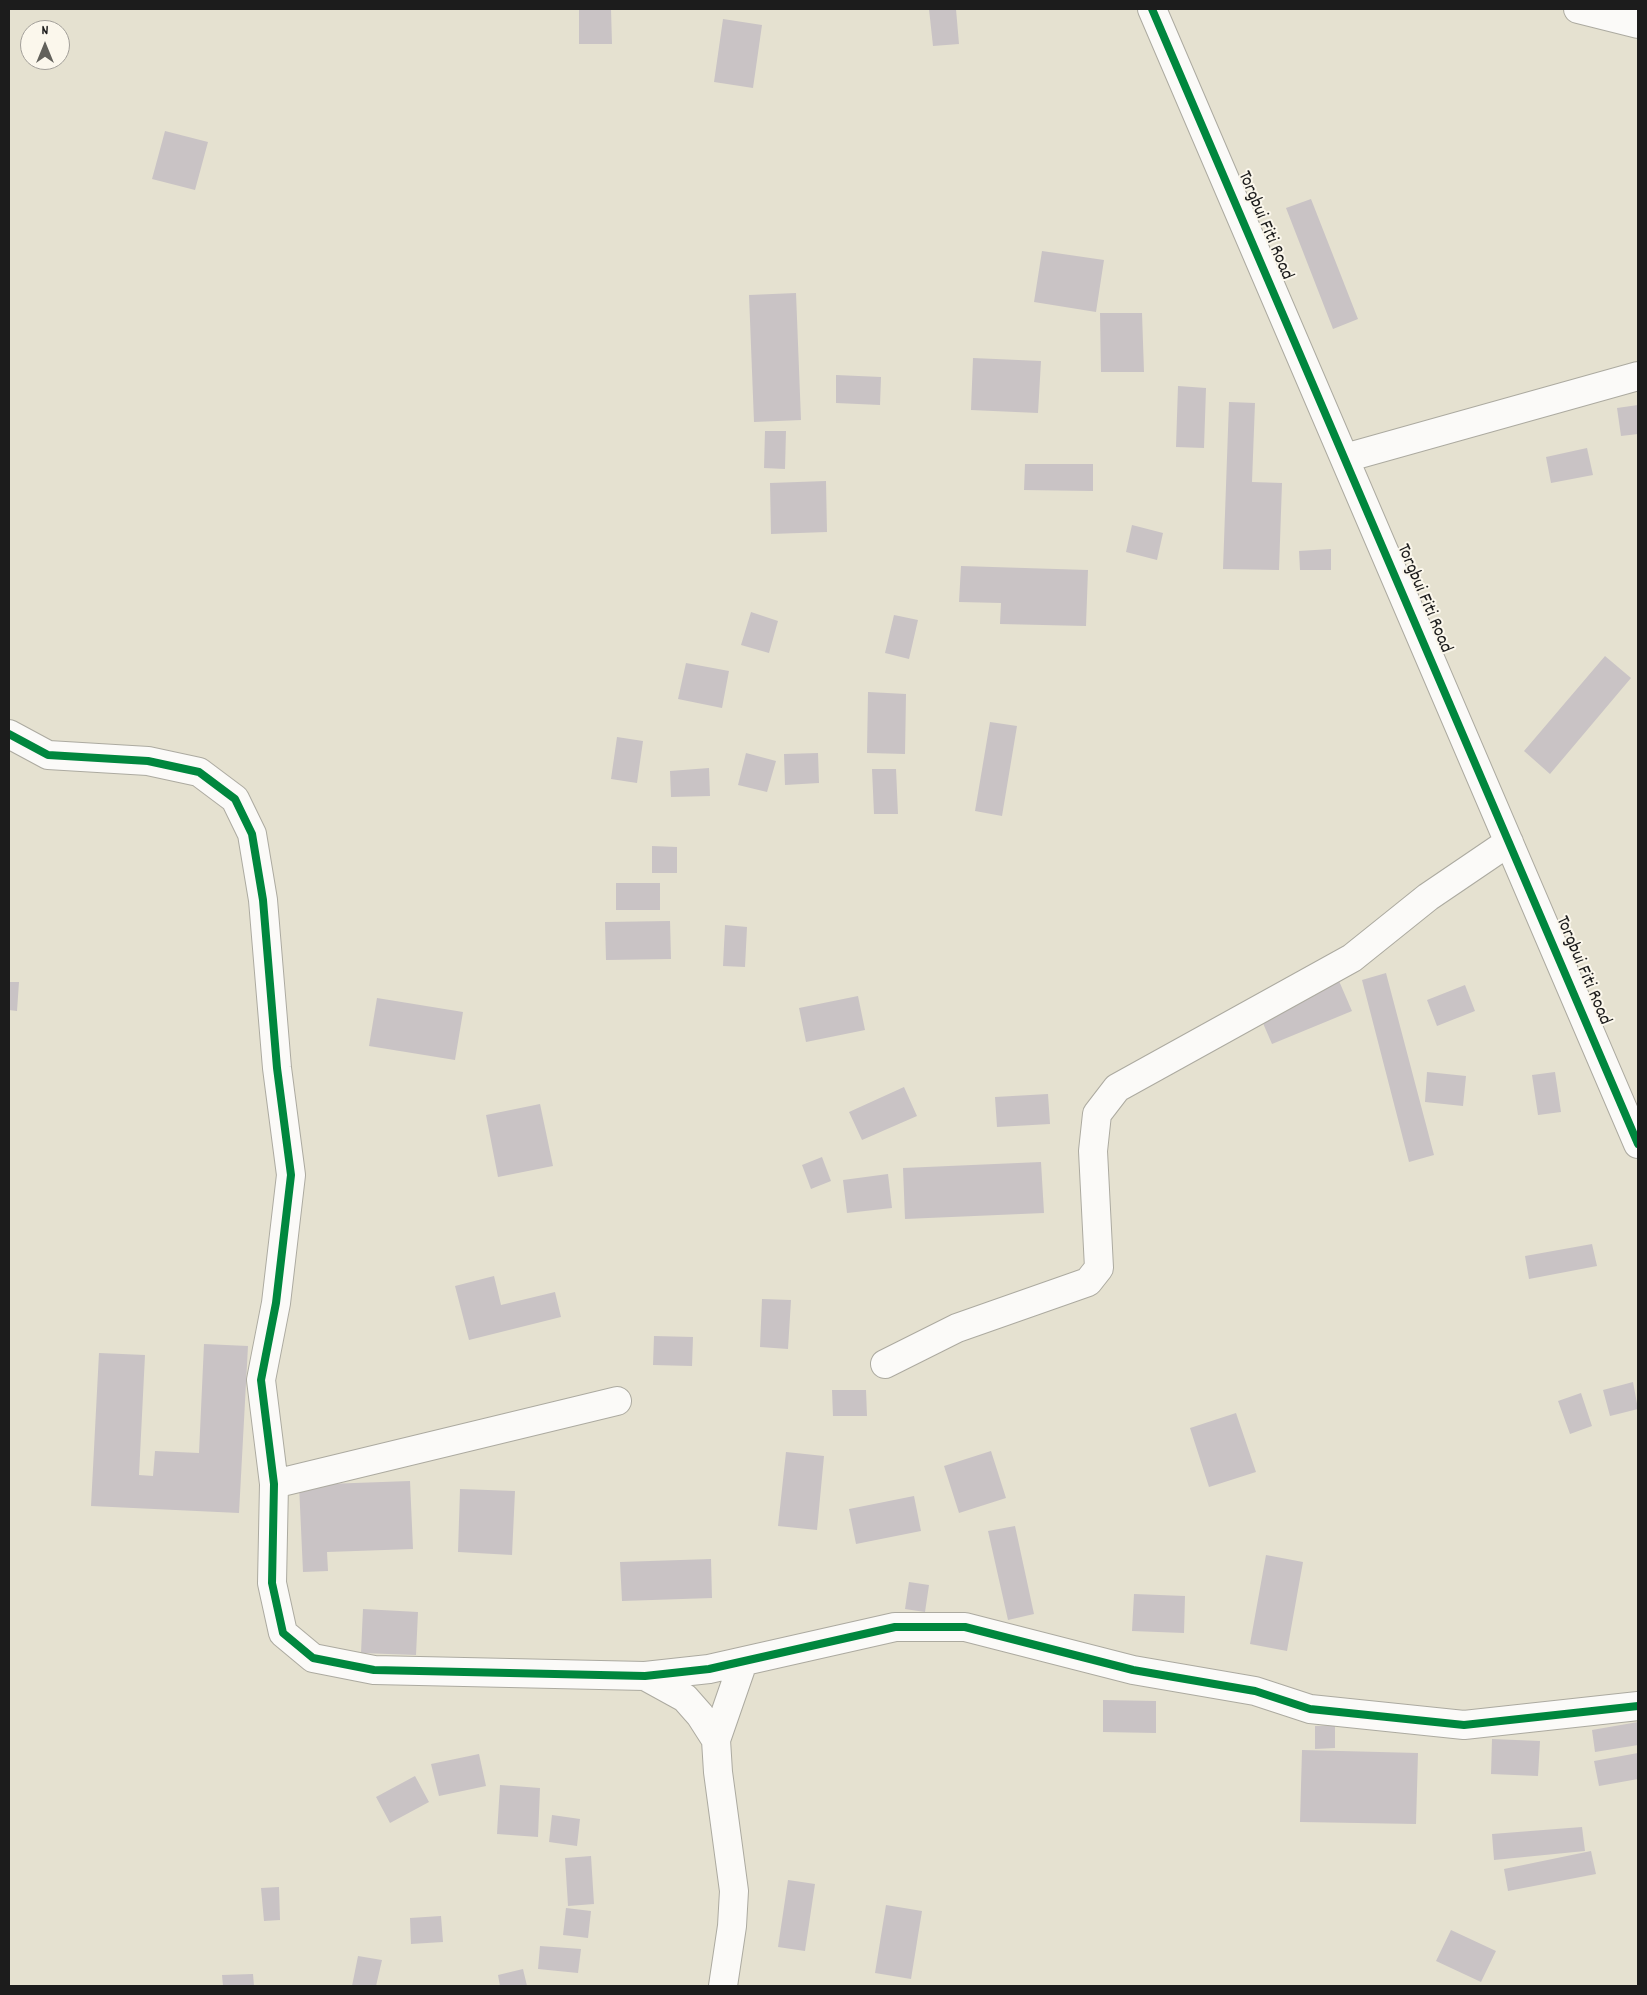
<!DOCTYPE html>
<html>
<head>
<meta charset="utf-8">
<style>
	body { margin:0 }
	#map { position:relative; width:1647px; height:1995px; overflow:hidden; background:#e5e1d0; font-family:Dekko,sans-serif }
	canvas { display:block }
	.frame { position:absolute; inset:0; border:10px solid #1c1c1c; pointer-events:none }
	.north { position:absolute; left:20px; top:20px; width:50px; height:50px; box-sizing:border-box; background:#fbf7ec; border:1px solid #a29f99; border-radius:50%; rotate:0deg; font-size:14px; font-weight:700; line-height:20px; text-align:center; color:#1c1c1c }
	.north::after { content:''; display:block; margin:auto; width:18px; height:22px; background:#62615b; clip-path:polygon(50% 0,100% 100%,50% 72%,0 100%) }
</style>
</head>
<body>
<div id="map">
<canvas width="1647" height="1995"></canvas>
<div class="frame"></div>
<div class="north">N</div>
</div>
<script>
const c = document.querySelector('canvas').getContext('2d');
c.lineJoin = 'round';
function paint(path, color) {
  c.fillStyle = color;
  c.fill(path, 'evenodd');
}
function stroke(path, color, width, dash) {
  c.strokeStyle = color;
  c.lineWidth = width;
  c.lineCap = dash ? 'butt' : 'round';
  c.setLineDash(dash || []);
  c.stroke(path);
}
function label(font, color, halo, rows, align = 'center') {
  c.font = font + ' Dekko,sans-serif';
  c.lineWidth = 4;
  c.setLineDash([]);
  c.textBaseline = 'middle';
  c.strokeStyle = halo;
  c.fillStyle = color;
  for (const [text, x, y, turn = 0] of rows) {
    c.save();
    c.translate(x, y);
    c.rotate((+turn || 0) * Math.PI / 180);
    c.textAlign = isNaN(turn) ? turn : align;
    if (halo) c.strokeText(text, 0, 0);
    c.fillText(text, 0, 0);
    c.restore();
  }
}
paint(new Path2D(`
	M579,9H611L612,44H579Z
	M929,9H956L959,44L933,46Z
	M723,19L762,25L753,88L714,82Z
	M165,131L208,142L195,190L152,179Z
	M1311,199L1358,319L1333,329L1286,208Z
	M1042,251L1104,260L1096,312L1034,302Z
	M796,293L801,420L754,422L749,295Z
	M1100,313H1142L1144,372H1101Z
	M973,358L1041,361L1038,413L971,410Z
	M836,375L881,377L880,405L836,403Z
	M1178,386L1206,388L1204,448L1176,447Z
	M1229,402L1255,403L1252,482L1282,483L1279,570L1223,569Z
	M1638,405V434L1621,436L1617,408Z
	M765,431H786L785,469L764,468Z
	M1587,448L1593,475L1551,483L1546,457Z
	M1025,464H1093V491L1024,490Z
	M826,481L827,532L771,534L770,483Z
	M1132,525L1163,533L1157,560L1126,552Z
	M1331,549V570H1300L1299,551Z
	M961,566L1088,570L1086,626L1000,624L1001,603L959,602Z
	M751,612L778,621L769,653L741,645Z
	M894,615L918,620L909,659L885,653Z
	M1605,656L1631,678L1550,774L1524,751Z
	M686,663L729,671L722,708L678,699Z
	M868,692L906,694L905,754L867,753Z
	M990,722L1017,726L1002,816L975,811Z
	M617,737L643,741L637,783L611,779Z
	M746,753L776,761L767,792L738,785Z
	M818,753L819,783L785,785L784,754Z
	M709,768L710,796L671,797L670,771Z
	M872,769H896L898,814H874Z
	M652,846L677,847V873H652Z
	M616,883H660V910H616Z
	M670,921L671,959L606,960L605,922Z
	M725,925L747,927L745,967L723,966Z
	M1386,973L1434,1155L1409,1162L1362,980Z
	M1339,981L1352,1011L1272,1044L1259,1014Z
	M9,982H19L17,1011L9,1010Z
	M1465,985L1475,1011L1437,1026L1427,1000Z
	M858,996L865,1030L806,1042L799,1008Z
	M377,998L463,1012L455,1060L369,1046Z
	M1427,1072L1466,1076L1463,1106L1425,1102Z
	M1555,1072L1561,1112L1538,1115L1532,1075Z
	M904,1087L917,1116L862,1140L849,1112Z
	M1048,1094L1050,1124L997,1127L995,1097Z
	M540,1104L553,1166L498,1177L486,1115Z
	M822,1157L831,1181L811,1189L802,1165Z
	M1041,1162L1044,1213L905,1219L903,1168Z
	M888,1174L892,1208L847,1213L843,1180Z
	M1592,1244L1597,1266L1529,1279L1525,1256Z
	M494,1276L501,1305L555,1292L561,1317L469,1340L455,1286Z
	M762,1299L791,1300L788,1349L760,1347Z
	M654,1336L693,1337L692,1366L653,1365Z
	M204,1344L248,1346L239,1513L91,1506L99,1353L145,1355L139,1475L153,1476L155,1451L199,1453Z
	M1633,1382L1638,1409L1610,1416L1603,1390Z
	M832,1390H866L867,1416H833Z
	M1581,1393L1592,1426L1570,1434L1558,1401Z
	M1236,1413L1256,1472L1209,1487L1190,1428Z
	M991,1451L1006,1498L959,1513L944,1466Z
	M786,1452L824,1456L817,1530L778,1526Z
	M410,1481L413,1549L327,1552L328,1571L303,1572L299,1485Z
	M460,1489L515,1491L512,1555L458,1552Z
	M914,1496L921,1531L856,1544L849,1509Z
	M1015,1526L1034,1614L1008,1620L988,1531Z
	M1266,1555L1303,1562L1287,1651L1250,1644Z
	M711,1559L712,1598L622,1601L620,1562Z
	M909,1582L929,1585L925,1612L905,1609Z
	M1134,1594L1185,1596L1184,1633L1132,1631Z
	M363,1609L418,1612L416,1655L361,1653Z
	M1103,1700L1156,1701V1733L1103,1732Z
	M1638,1722V1745L1595,1752L1592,1730Z
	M1335,1725V1748L1315,1749V1726Z
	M1492,1739L1540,1741L1538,1776L1491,1774Z
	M1302,1750L1418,1753L1416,1824L1300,1822Z
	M1638,1753V1779L1599,1786L1594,1761Z
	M479,1754L486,1786L439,1796L431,1764Z
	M415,1776L429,1802L390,1823L376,1797Z
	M500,1785L540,1788L538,1837L497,1834Z
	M552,1815L580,1819L577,1846L549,1842Z
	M1582,1827L1585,1851L1494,1860L1492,1834Z
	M1591,1851L1596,1874L1508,1891L1504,1869Z
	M591,1856L594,1904L568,1906L565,1858Z
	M788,1880L815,1884L805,1951L778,1947Z
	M279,1887L280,1920L264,1921L261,1888Z
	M886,1905L922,1911L911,1979L875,1973Z
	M566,1908L591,1911L588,1938L563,1935Z
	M441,1916L443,1942L411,1944L410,1918Z
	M1451,1930L1496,1951L1481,1982L1436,1961Z
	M540,1946L581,1949L578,1973L538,1969Z
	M358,1956L382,1960L376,1986H352Z
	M523,1969L527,1986H500L498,1975Z
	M253,1974L254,1986H223L222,1975Z`), '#c9c3c5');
const minor = new Path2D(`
	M1152,9L1638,1144
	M1578,9L1638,24
	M1345,458L1638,376
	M9,734L48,755L148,761L199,772L235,799L252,834L263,900L277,1068L291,1175L276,1303L261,1380L274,1484L272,1583L283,1633L313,1658L374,1670L645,1676L709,1669L895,1627H965L1133,1670L1255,1691L1310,1709L1464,1725L1638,1706
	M885,1364L957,1328L1088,1282L1099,1268L1093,1151L1097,1114L1117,1088L1352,958L1428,897L1509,842
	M274,1484L617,1401
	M645,1676L685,1698L700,1715L716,1740
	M723,1986L732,1926L734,1891L718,1772L716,1740L743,1662`);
stroke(minor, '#acaaa0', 30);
stroke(minor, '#fbfaf8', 28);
stroke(new Path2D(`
	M1152,9L1638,1144
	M9,734L48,755L148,761L199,772L235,799L252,834L263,900L277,1068L291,1175L276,1303L261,1380L274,1484L272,1583L283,1633L313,1658L374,1670L645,1676L709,1669L895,1627H965L1133,1670L1255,1691L1310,1709L1464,1725L1638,1706`), '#00873e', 8);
label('19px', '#1c1c1c', '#fbf7ec', [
	["Torgbui Fiti Road",1264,226,67],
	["Torgbui Fiti Road",1423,599,67],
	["Torgbui Fiti Road",1582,971,67]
]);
</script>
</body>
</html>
